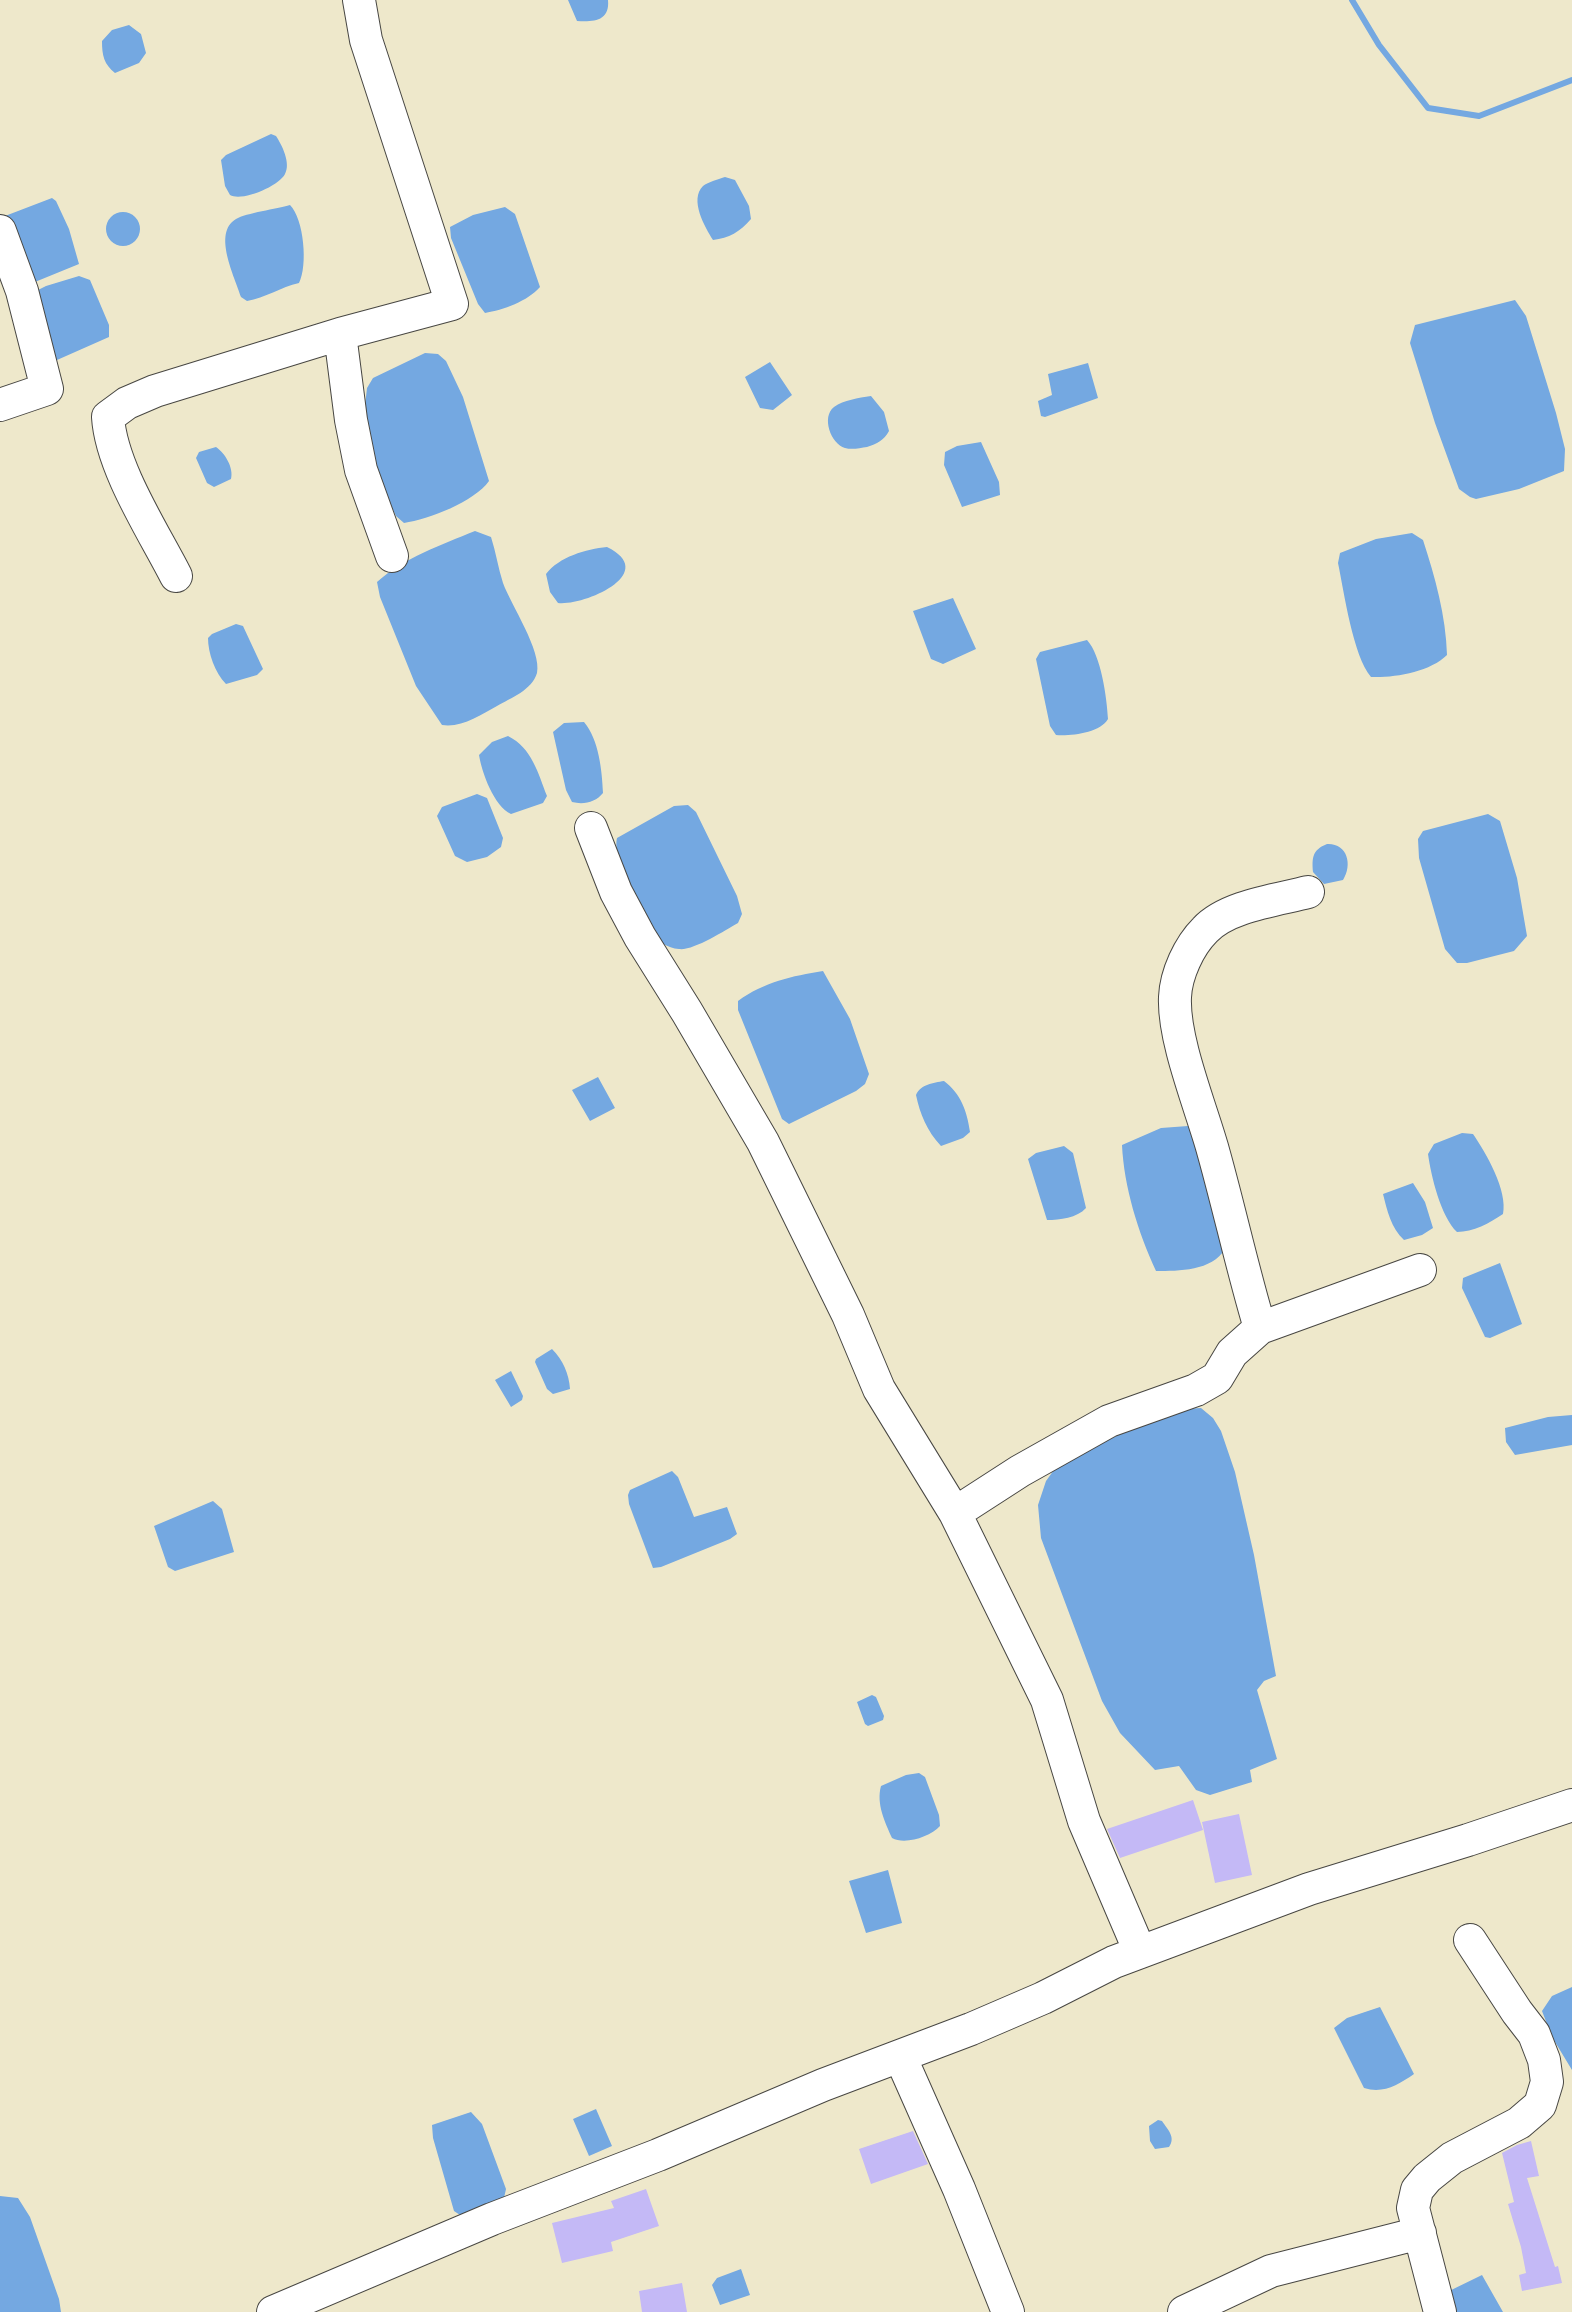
<!DOCTYPE html>
<html>
<head>
<meta charset="utf-8">
<style>
	body { margin:0 }
	canvas { display:block; background:#eee8cb }
</style>
</head>
<body>
<canvas width="1572" height="2312"></canvas>
<script>
const c = document.querySelector('canvas').getContext('2d');
c.lineJoin = 'round';
function paint(path, color) {
  c.fillStyle = color;
  c.fill(path, 'evenodd');
}
function stroke(path, color, width, dash) {
  c.strokeStyle = color;
  c.lineWidth = width;
  c.lineCap = dash ? 'butt' : 'round';
  c.setLineDash(dash || []);
  c.stroke(path);
}
paint(new Path2D(`
	M568,0H608C610,21 594,22 577,21Z
	M129,25L141,34L146,53L139,63L115,73C104,64 102,56 102,41L112,30Z
	M271,134L276,136C282,145 291,163 285,174C279,186 242,202 230,195L225,186L221,160L226,155Z
	M725,177L735,180L749,206L751,219C740,232 729,238 713,240C705,227 689,200 703,186C708,182 719,179 725,177Z
	M52,198L56,201L69,229L79,264L30,284L3,222L5,216Z
	M290,205C304,219 308,266 299,283C281,287 265,298 247,301L241,297C235,277 212,233 236,219C246,213 277,209 290,205Z
	M505,207L515,214L540,287C528,301 503,310 485,313L478,304L451,238L450,227L473,215Z
	M106 229a17 17 0 1 1 34 0a17 17 0 1 1-34 0Z
	M79,276L90,280L109,325V337L57,360L49,358L32,293L46,286Z
	M1515,300L1526,316L1556,413L1565,449L1564,471L1519,489L1476,499L1470,497L1459,489L1435,423L1410,343L1415,325Z
	M425,353L438,354L446,361L463,397L489,481C474,502 429,519 404,523L396,516L380,482L364,414L367,388L373,378Z
	M770,362L792,395L773,410L760,408L745,377Z
	M1088,363L1098,398L1045,417L1041,416L1038,401L1052,395L1048,374Z
	M871,396L884,412L889,431C884,440 877,444 867,447C860,448 852,450 845,448C831,444 821,417 834,407C844,400 858,398 871,396Z
	M981,442L999,482L1000,495L962,507L944,465L945,452L957,446Z
	M216,447C225,453 234,468 231,479L214,487L207,483L196,458L199,452Z
	M475,531L491,537C496,552 498,568 503,583C511,605 542,651 537,673C532,690 511,698 497,706C480,715 462,728 442,725L416,686L380,597L377,582C404,558 441,545 475,531Z
	M1412,533L1423,540C1435,577 1446,616 1447,655C1430,672 1394,678 1371,677C1353,656 1344,592 1338,563L1340,553L1376,539Z
	M607,547C660,573 585,606 558,603L550,592L546,574C559,557 586,549 607,547Z
	M953,598L976,649L943,664L931,659L913,611Z
	M236,624L243,626L263,669L257,675L226,684C215,673 208,653 208,638L212,634Z
	M1087,640C1101,655 1107,698 1108,719C1100,733 1072,736 1056,735L1050,726L1036,659L1040,652Z
	M584,722C599,740 602,770 603,793C596,802 584,805 572,802L566,790L553,732L564,723Z
	M508,736C532,748 538,773 547,796L543,803L511,814C494,806 482,773 479,755L492,742Z
	M477,794L487,798L503,838L501,847L487,857L467,862L455,856L437,816L442,807Z
	M688,805L696,812L737,896L742,914L738,923C724,931 693,951 679,949C667,948 659,942 651,933C638,918 612,857 617,838L674,806Z
	M1488,814L1500,821L1517,878L1527,936L1514,951L1467,963H1457L1445,949L1419,858L1418,839L1423,831Z
	M1327,844C1347,843 1353,864 1343,880L1324,884L1313,872C1312,858 1312,850 1327,844Z
	M823,971L850,1019L869,1074L865,1084L856,1091L789,1124L782,1119L738,1010V1001C764,982 792,976 823,971Z
	M598,1077L615,1108L590,1121L572,1090Z
	M944,1081C961,1094 967,1111 970,1132L963,1138L941,1146C927,1131 920,1114 916,1095C921,1084 933,1083 944,1081Z
	M1188,1126L1194,1133L1225,1249C1212,1271 1179,1271 1156,1271C1138,1232 1124,1187 1122,1145L1161,1128Z
	M1462,1133L1473,1134C1486,1153 1508,1191 1503,1214C1490,1223 1473,1232 1457,1232C1441,1217 1431,1176 1428,1154L1434,1144Z
	M1064,1146L1073,1153L1086,1208C1077,1218 1060,1220 1047,1220L1028,1159L1036,1153Z
	M1413,1183L1425,1202L1433,1228L1422,1235L1404,1240C1391,1228 1387,1210 1383,1194Z
	M1500,1263L1522,1324L1490,1338L1485,1337L1462,1288L1463,1278Z
	M552,1349C563,1360 569,1374 570,1389L553,1394L547,1389L535,1362L536,1359Z
	M511,1371L523,1396L522,1400L511,1407L495,1380Z
	M1201,1408L1213,1418L1221,1431L1235,1472L1254,1555L1276,1676L1264,1681L1257,1690L1277,1759L1250,1770L1252,1782L1210,1795L1196,1790L1179,1766L1155,1770L1120,1733L1102,1701L1041,1538L1038,1505L1046,1481L1059,1463L1125,1432L1184,1409Z
	M1572,1415V1445L1515,1455L1506,1442L1505,1428L1548,1417Z
	M672,1471L678,1477L694,1517L727,1507L737,1534L730,1539L661,1567L653,1568L629,1504L628,1495L630,1490Z
	M213,1501L222,1509L234,1552L175,1571L168,1567L154,1526Z
	M872,1695L876,1697L884,1716L883,1720L868,1726L865,1724L857,1702Z
	M919,1773L925,1777L939,1815L940,1826C930,1837 905,1845 892,1838C885,1822 876,1804 881,1786L906,1775Z
	M888,1870L902,1923L866,1933L849,1881Z
	M1572,1987V2070L1552,2037L1542,2011L1552,1996Z
	M1380,2007L1414,2074C1398,2085 1383,2094 1364,2088L1334,2028L1347,2018Z
	M596,2109L612,2146L589,2156L573,2119Z
	M471,2112L482,2124L506,2189L504,2198L460,2215L454,2211L433,2138L432,2125Z
	M1158,2120L1162,2121C1168,2130 1176,2137 1169,2147L1155,2149L1150,2141L1149,2126Z
	M0,2196L18,2198L30,2217L59,2299L61,2312H0Z
	M741,2269L750,2295L720,2305L712,2285L717,2278Z
	M1482,2275L1503,2312H1447L1441,2295Z`), '#74a8e1');
stroke(new Path2D(`
	M1352,0L1379,45L1428,108L1479,116L1572,80`), '#74a8e1', 6);
paint(new Path2D(`
	M1193,1800L1203,1830L1120,1858L1107,1829Z
	M1239,1814L1252,1875L1215,1883L1202,1822Z
	M913,2131L928,2164L871,2184L859,2149Z
	M1531,2141L1539,2176L1527,2178L1555,2267L1558,2266L1562,2283L1522,2291L1519,2275L1526,2273L1521,2247L1508,2204L1514,2202L1502,2153L1517,2145Z
	M646,2189L659,2226L611,2242L613,2251L562,2263L552,2223L614,2208L611,2201Z
	M682,2283L687,2312H642L639,2291Z`), '#c4b9f6');
const minor = new Path2D(`
	M0,231L22,291L47,389L0,405
	M340,334L351,420L361,470L392,556
	M176,576C153,531 111,467 108,417L127,403L155,391L340,334L452,304L366,40L359,0
	M591,828L616,892L640,937L687,1012L763,1142L848,1315L879,1389L955,1513L1047,1700L1084,1821L1140,1952
	M1308,892C1277,900 1227,906 1205,930C1189,946 1176,974 1175,997C1173,1039 1200,1105 1212,1147C1229,1207 1242,1268 1260,1328L1420,1270
	M955,1513L1020,1471L1109,1421L1196,1390L1217,1378L1232,1353L1260,1328
	M900,2056L959,2189L1008,2312
	M273,2312L492,2219L658,2155L823,2085L971,2029L1043,1998L1114,1962L1309,1889L1468,1840L1572,1805
	M1184,2312L1271,2271L1420,2233
	M1440,2312L1413,2208L1417,2190L1427,2178L1452,2158L1519,2123L1540,2105L1547,2082L1544,2060L1534,2034L1517,2012L1470,1940`);
stroke(minor, '#484743', 34);
stroke(minor, '#fff', 32);
</script>
</body>
</html>
